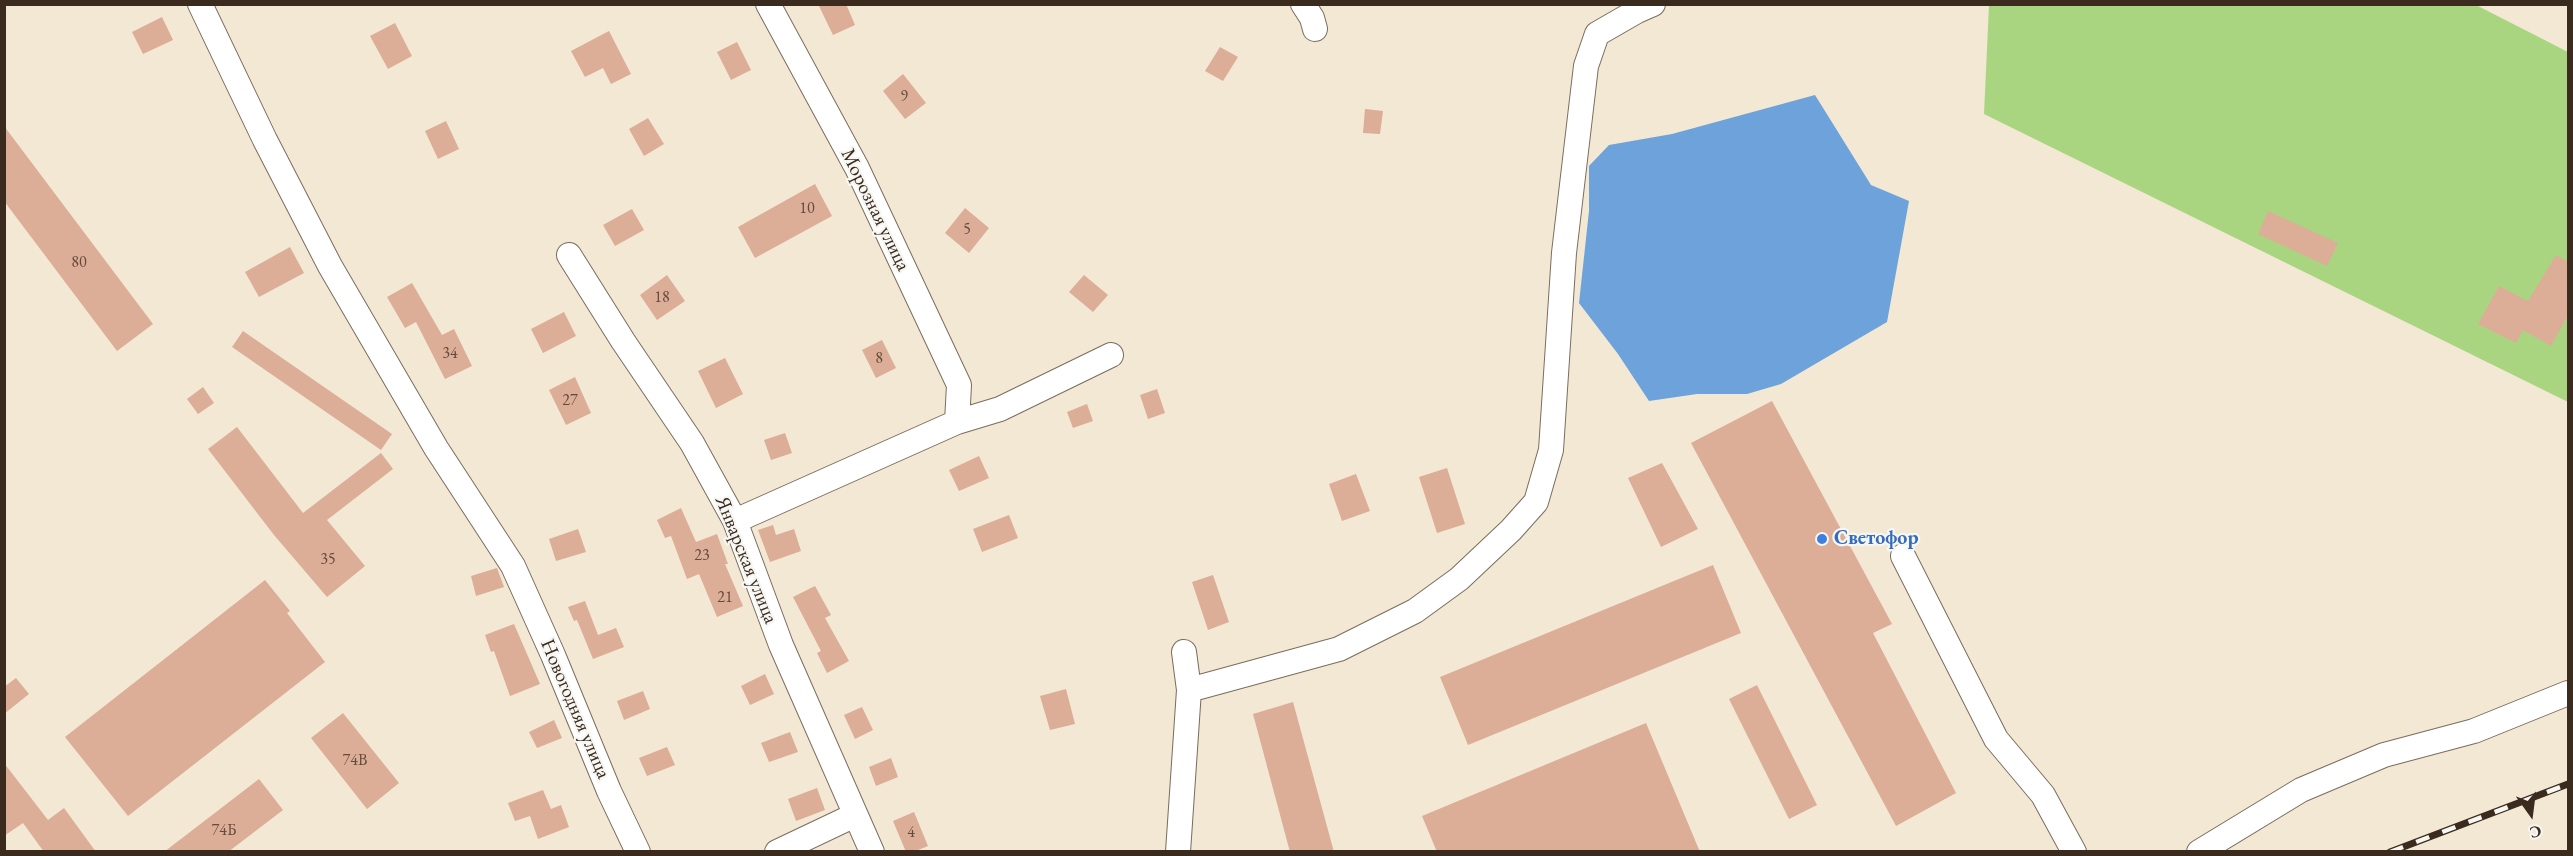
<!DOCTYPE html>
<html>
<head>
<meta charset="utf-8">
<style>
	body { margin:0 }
	#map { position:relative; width:2573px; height:856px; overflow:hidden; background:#f2e8d4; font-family:"EB Garamond",serif }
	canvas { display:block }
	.frame { position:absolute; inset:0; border:6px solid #3b2a1e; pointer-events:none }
	.north { position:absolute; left:2501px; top:784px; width:60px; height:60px; -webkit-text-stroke:4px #f6f6f2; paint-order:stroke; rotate:166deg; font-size:16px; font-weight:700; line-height:24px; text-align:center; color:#3b2a1e }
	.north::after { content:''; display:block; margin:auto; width:21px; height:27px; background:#3b2a1e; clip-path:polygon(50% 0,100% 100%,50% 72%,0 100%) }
</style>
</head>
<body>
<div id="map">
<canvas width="2573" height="856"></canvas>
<div class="frame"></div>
<div class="north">С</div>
</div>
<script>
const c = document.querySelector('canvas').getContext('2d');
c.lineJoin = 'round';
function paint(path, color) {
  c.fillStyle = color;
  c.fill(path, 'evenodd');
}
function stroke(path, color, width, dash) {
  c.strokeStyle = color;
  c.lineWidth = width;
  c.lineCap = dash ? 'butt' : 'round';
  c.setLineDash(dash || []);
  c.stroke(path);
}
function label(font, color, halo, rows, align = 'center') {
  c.font = font + ' "EB Garamond",serif';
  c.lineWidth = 4.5;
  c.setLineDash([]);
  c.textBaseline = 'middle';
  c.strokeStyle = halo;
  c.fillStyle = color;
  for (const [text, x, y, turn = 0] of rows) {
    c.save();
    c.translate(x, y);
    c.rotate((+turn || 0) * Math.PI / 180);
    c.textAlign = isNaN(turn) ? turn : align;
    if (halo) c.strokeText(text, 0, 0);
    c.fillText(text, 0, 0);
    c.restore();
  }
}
paint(new Path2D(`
	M1989,5H2476L2568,52V402L1984,114Z`), '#aad580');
paint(new Path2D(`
	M1815,95L1871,185L1909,201L1887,322L1781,384L1747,394H1697L1649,401L1618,354L1579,303L1589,211V166L1609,145L1672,134Z`), '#6da2da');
paint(new Path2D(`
	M818,4H846L855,25L833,35Z
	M162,17L173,40L143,54L132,32Z
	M395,23L412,56L388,69L370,36Z
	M609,31L631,74L611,84L603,68L585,77L571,51Z
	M737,42L751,70L731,80L717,52Z
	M1220,47L1238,57L1223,81L1205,71Z
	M903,74L926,103L905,119L883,91Z
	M1365,109L1383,111L1380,134L1363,133Z
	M648,118L664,144L644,156L629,129Z
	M446,121L459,149L438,159L425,131Z
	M4,126L153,324L117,351L4,201Z
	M815,184L832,216L755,258L738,227Z
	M965,208L989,228L969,253L945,233Z
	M632,209L644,230L615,246L603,225Z
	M2268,211L2338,243L2327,266L2258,234Z
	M290,247L304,273L259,297L245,272Z
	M2556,255L2568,262V315L2551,346L2523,330L2516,343L2478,324L2499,286L2528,301Z
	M667,275L685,301L657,320L640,295Z
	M1084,275L1108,295L1093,312L1069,292Z
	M412,283L442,335L454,329L472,366L445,379L416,322L405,328L387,297Z
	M564,312L576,336L543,353L531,329Z
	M243,331L392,434L381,450L232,347Z
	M882,340L896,368L876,378L862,350Z
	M725,358L743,394L716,408L698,371Z
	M575,377L591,413L566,425L549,390Z
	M203,387L214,403L198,414L187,399Z
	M1157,389L1165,413L1148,419L1140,395Z
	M1772,401L1892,624L1873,633L1956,793L1896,826L1691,443Z
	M1087,404L1093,421L1073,428L1067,412Z
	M237,427L303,513L381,453L393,469L327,520L365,566L327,597L274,535L208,449Z
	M785,433L792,453L771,460L764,440Z
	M979,456L989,478L959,491L949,470Z
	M1662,463L1698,529L1661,547L1628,478Z
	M1447,468L1465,524L1437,533L1419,477Z
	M1356,474L1370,511L1342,521L1329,484Z
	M681,508L696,542L717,534L728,564H725L743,606L717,617L699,574L687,579L671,536L665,538L657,520Z
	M1009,515L1018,538L982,552L973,529Z
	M773,525L776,535L794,529L801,551L770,562L758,530Z
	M578,529L586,552L556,561L549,539Z
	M1713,565L1741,633L1468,745L1440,677Z
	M497,568L504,587L476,596L471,576Z
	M1213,575L1229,622L1208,630L1192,582Z
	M265,580L290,611L287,613L325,662L128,816L65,737Z
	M815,586L831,615L825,618L849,661L827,673L817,653L821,651L793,597Z
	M585,601L598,635L616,628L624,647L593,659L577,620L574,621L568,607Z
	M514,624L540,684L510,696L494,651L491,652L485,635Z
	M765,674L774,694L750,705L741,686Z
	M16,678L29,694L4,714V687Z
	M1757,685L1817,805L1789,819L1729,699Z
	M1066,689L1075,724L1050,730L1040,696Z
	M643,691L650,709L624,720L617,701Z
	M1293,702L1334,852H1290L1253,714Z
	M862,707L873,730L855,739L844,715Z
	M343,713L399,783L367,809L311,738Z
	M554,720L562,738L537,748L529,732Z
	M1646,723L1700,852H1437L1422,816Z
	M790,732L798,752L769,762L761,743Z
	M667,747L675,765L647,776L639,758Z
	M891,758L898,777L876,786L869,767Z
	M4,763L48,820L64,808L96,852H44L23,823L4,836Z
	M259,779L283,810L228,852H164Z
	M817,788L825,810L796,821L788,799Z
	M543,790L551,809L561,805L569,827L538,839L530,816L515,821L508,803Z
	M914,812L928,846L913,852H906L893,821Z`), '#dcad97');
const minor = new Path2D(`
	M200,4L265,140L330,266L436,448L513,566L553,655L609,791L638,852
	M768,4L857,168L959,385L957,422
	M1303,4L1312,18L1315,29
	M569,255L623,341L692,443L735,521L781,645L872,852
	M735,521L957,422L1000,409L1111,355
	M1903,556L1996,739L2043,795L2074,852
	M1184,652L1189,690
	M777,852L855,815
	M1178,852L1189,690L1339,649L1415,611L1459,579L1511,530L1536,502L1551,450L1564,253L1586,66L1597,34L1637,11L1653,4
	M2199,852L2301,790L2384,755L2474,731L2568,693`);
stroke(minor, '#7b6c5e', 26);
stroke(minor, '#fff', 24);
const rail = new Path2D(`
	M2390,852L2568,784`);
stroke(rail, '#3b2a1e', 7);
stroke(rail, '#f6f6f2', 4.5, [14]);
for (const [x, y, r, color] of [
	[1822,539,6,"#3f7fe0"]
]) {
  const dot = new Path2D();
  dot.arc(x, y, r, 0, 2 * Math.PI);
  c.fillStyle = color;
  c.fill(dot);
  stroke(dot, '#f6f6f2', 2);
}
label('16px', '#634b3c', null, [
	["9",904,97],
	["10",807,209],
	["5",967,230],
	["80",79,263],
	["18",662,298],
	["34",450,354],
	["8",879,359],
	["27",570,401],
	["23",702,556],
	["35",328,560],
	["21",725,598],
	["74В",355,761],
	["74Б",224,831],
	["4",911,833]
]);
label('20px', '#3b2a1e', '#f6f6f2', [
	["Морозная улица",875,210,64],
	["Январская улица",746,560,68],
	["Новогодняя улица",575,709,67]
]);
label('bold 20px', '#366cbe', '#f6f6f2', [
	["Светофор",1834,539]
], 'left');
</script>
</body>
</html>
